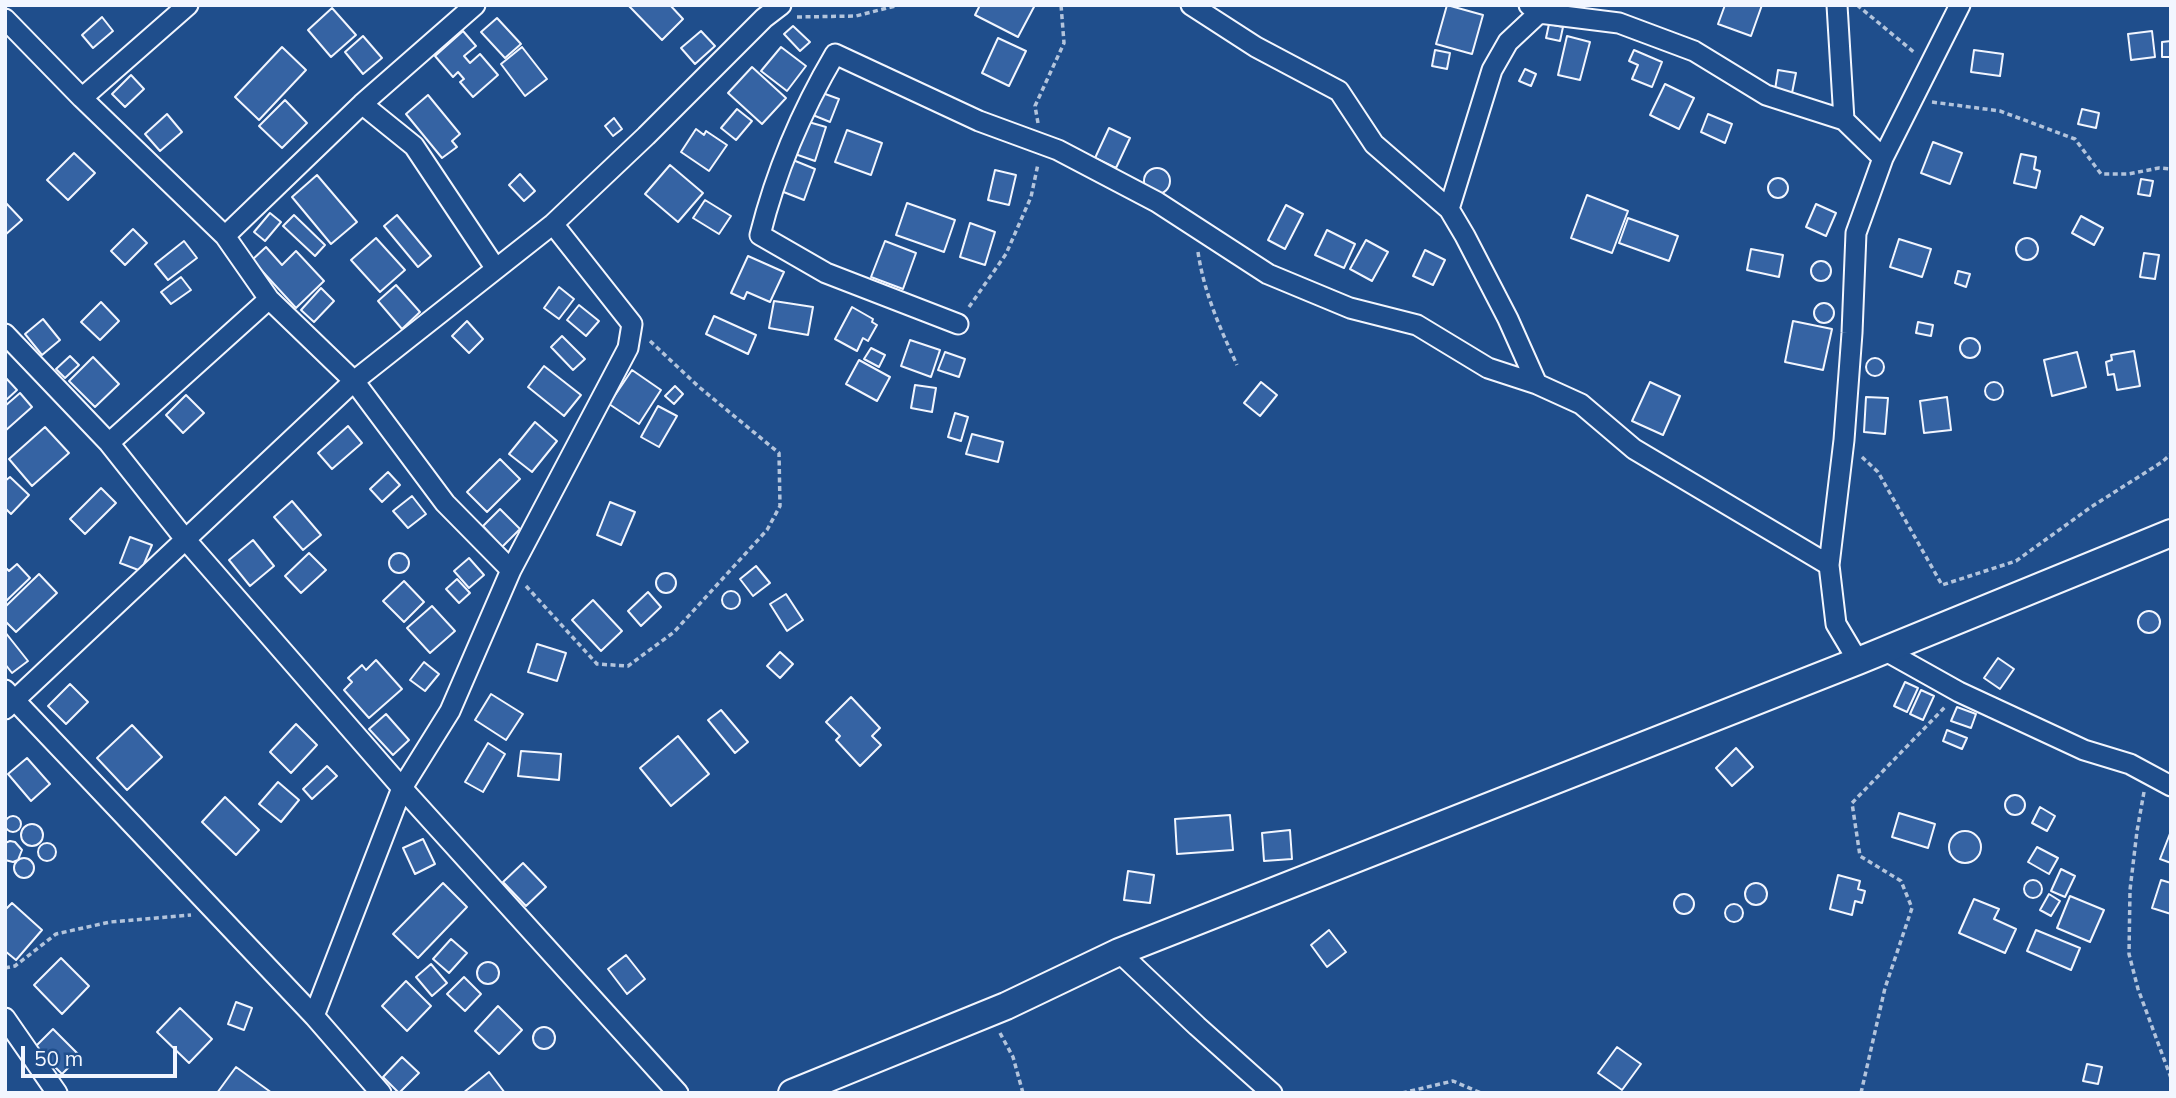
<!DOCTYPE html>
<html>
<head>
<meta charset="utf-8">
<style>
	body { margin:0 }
	#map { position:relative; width:2176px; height:1098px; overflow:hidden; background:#1f4e8c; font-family:Mulish,sans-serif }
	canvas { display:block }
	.frame { position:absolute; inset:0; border:7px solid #f2f6ff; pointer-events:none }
	.scale { position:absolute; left:21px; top:1046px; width:156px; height:32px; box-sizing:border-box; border:4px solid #f2f6ff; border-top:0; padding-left:9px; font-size:21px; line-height:24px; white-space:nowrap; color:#f2f6ff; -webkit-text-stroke:5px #1f4e8c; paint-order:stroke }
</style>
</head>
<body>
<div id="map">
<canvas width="2176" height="1098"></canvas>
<div class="frame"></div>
<div class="scale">50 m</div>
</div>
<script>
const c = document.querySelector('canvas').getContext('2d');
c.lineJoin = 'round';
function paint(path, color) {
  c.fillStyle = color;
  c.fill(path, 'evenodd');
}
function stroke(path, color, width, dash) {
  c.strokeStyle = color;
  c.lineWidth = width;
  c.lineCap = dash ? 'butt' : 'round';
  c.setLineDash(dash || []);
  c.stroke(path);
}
const building = new Path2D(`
	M628,5H670L683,19L662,40Z
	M980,5H1035L1018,37L975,15Z
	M1447,5L1483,15L1472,54L1436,44Z
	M1725,5H1762L1751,36L1718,24Z
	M332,8L356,35L331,57L308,30Z
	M102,17L113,31L93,48L82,35Z
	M497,18L521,44L505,58L481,32Z
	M1549,24L1563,27L1560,41L1546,38Z
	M793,26L810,42L800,51L784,34Z
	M463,31L476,46L464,56L470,63L480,54L498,75L473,97L460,82L464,79L458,72L453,77L435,56Z
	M701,31L715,46L695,64L681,48Z
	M2152,31L2155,57L2131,60L2128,34Z
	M363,36L382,58L363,74L345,52Z
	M1567,36L1590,42L1580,80L1558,75Z
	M998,38L1026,51L1009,86L982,73Z
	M2171,41V57H2162V42Z
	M282,47L306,70L259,120L235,97Z
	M522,47L547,79L525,96L501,64Z
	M781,47L806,66L787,91L761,71Z
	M1435,50L1450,53L1447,69L1432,66Z
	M1634,50L1662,62L1652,87L1632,79L1638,65L1629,61Z
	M1974,50L2003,54L2000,76L1971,72Z
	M752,67L786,98L762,124L728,93Z
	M1525,69L1536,74L1531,86L1519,81Z
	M1778,70L1796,73L1792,93L1775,90Z
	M131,75L144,89L125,107L112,94Z
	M1665,84L1694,98L1679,129L1650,115Z
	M817,91L839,99L830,122L808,113Z
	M428,95L460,134L452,141L457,147L442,158L406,114Z
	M285,100L307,123L282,148L259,126Z
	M737,109L752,121L736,140L721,128Z
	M2082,109L2099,113L2096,128L2078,124Z
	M167,114L182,132L160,151L145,134Z
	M1708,114L1732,124L1725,143L1701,132Z
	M614,118L622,129L613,136L605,126Z
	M805,121L826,127L815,161L795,154Z
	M1109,128L1130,138L1116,168L1095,158Z
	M696,129L704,135L706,131L727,145L709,171L681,152Z
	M847,130L882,143L871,175L835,162Z
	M1933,142L1962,153L1950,184L1921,173Z
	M74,153L95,173L68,200L47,180Z
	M2021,154L2036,157L2034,169L2040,171L2036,188L2014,183Z
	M793,160L815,169L804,200L781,191Z
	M670,165L703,193L678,222L645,194Z
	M1144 181a13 13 0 1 1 26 0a13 13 0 1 1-26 0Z
	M995,170L1016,175L1009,205L988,200Z
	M520,174L535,191L524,201L509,185Z
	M317,175L357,222L331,244L292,197Z
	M1768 188a10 10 0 1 1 20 0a10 10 0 1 1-20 0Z
	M2141,179L2153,181L2150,196L2138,194Z
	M1587,195L1628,211L1612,253L1571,238Z
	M705,200L731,216L719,234L693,218Z
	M5,202L22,220L5,235Z
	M907,203L955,220L944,252L896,235Z
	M1816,204L1836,213L1826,236L1806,227Z
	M1286,205L1303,214L1285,249L1268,240Z
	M270,213L281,222L265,241L254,232Z
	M294,215L325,245L315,256L283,226Z
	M397,215L431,256L418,267L384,226Z
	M2081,216L2103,228L2094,245L2072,233Z
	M1628,218L1678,236L1669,261L1619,243Z
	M970,223L995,232L985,265L960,257Z
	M133,229L147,243L125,265L111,251Z
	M1327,230L1355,244L1344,268L1315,255Z
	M2016 249a11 11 0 1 1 22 0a11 11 0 1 1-22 0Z
	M376,238L405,270L380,292L351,260Z
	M1899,239L1931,249L1922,277L1890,267Z
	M1366,240L1388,252L1372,281L1350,269Z
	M184,241L197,258L168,280L155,264Z
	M885,241L916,253L903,289L871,277Z
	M266,247L282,265L296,251L324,281L296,308L252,260Z
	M1751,249L1783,255L1779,277L1747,270Z
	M1425,250L1445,260L1433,285L1413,276Z
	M2144,253L2159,255L2155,279L2140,277Z
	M748,256L784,272L770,302L747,292L744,299L731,293Z
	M1811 271a10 10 0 1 1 20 0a10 10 0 1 1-20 0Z
	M1958,271L1970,274L1966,287L1955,283Z
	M181,277L191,290L171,304L161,292Z
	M396,285L420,312L402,329L378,301Z
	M559,287L574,299L559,319L544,308Z
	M321,288L334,301L314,322L301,310Z
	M774,301L813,307L808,335L769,328Z
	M101,302L119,321L100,340L81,322Z
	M1814 313a10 10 0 1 1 20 0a10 10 0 1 1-20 0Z
	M579,305L599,321L586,336L567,320Z
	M852,307L873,319L872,322L877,325L868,341L863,338L857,351L835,339Z
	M714,316L756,335L748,354L706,334Z
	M43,319L60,340L42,355L25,334Z
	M467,321L483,339L469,353L452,336Z
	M1793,321L1832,329L1823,370L1785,362Z
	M1918,322L1933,325L1931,336L1916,333Z
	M562,336L585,359L573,370L551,347Z
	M1960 348a10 10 0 1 1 20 0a10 10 0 1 1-20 0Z
	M910,340L940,350L931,377L901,366Z
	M871,348L885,355L879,367L864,359Z
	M2134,351L2140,386L2117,390L2114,374L2108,375L2106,362L2112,360L2111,355Z
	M945,352L965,359L959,377L938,370Z
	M2077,352L2086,387L2052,396L2044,360Z
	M70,356L79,365L65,378L56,369Z
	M93,357L119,384L95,407L69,381Z
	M1866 367a9 9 0 1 1 18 0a9 9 0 1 1-18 0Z
	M859,360L890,377L877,401L846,384Z
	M544,366L581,395L564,416L528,387Z
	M632,370L661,390L639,424L609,404Z
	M5,377L17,390L5,401Z
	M1985 391a9 9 0 1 1 18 0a9 9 0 1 1-18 0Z
	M1261,382L1277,395L1260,416L1244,403Z
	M1650,382L1680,396L1663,435L1632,421Z
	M915,385L936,388L932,412L911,408Z
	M675,386L683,394L674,404L665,396Z
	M20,393L32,407L5,431V406Z
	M186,395L204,413L183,433L166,415Z
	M1866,397L1888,398L1885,434L1864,432Z
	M1947,397L1951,430L1924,433L1920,401Z
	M658,406L677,416L659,447L641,437Z
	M955,413L968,417L961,441L948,437Z
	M535,422L557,441L532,472L509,454Z
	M348,426L362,443L332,469L318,453Z
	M45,427L69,453L32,486L9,459Z
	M972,434L1003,442L998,462L966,454Z
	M500,459L520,479L487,512L467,492Z
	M388,472L400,485L382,502L370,489Z
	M10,477L29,495L11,514L5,508V481Z
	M101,488L116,503L85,534L70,519Z
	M412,496L426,514L408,528L393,511Z
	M292,501L321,535L303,550L274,517Z
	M610,502L635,512L621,545L597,535Z
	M500,509L520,529L502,547L483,526Z
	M130,537L152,545L141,571L120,563Z
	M253,540L274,566L250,586L229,560Z
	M309,553L326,570L301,593L285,576Z
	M389 563a10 10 0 1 1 20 0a10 10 0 1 1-20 0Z
	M469,558L484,575L469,588L454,571Z
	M17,564L30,578L5,602V567L9,571Z
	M756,566L770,583L753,596L740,579Z
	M656 583a10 10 0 1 1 20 0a10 10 0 1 1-20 0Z
	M39,574L57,593L16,632L5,621V607Z
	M457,579L470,593L459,603L446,589Z
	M404,581L424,602L404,622L383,601Z
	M722 600a9 9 0 1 1 18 0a9 9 0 1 1-18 0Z
	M648,592L661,607L641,626L628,611Z
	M786,594L803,620L787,631L770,604Z
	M593,600L622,631L601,651L572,620Z
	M432,606L455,631L430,653L407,628Z
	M2138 622a11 11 0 1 1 22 0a11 11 0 1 1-22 0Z
	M5,632L28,661L12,673L5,664Z
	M537,644L566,653L557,681L528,672Z
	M780,652L793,664L780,678L767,666Z
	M1998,658L2014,669L2000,689L1984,678Z
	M376,660L402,689L369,718L344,690L352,682L348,678L362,665L366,670Z
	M424,662L439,674L425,691L410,680Z
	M1905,682L1918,688L1907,712L1894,706Z
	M70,684L88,702L66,724L48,706Z
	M1921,690L1934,696L1923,720L1910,714Z
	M491,694L523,714L506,740L475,720Z
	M851,697L880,728L872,736L881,745L860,766L836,740L840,736L826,722Z
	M1957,707L1976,714L1971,728L1951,721Z
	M721,710L748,742L735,753L708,720Z
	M386,714L409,740L393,755L369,729Z
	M296,724L317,745L291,773L270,752Z
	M132,725L162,757L127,790L97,758Z
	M1947,730L1967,738L1962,749L1943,741Z
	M678,736L709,774L671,806L640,768Z
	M488,743L505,754L483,792L465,782Z
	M1736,748L1753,767L1732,786L1716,768Z
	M521,751L561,754L559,780L518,776Z
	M27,758L50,784L31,801L8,774Z
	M327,766L337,776L312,799L303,789Z
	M278,782L299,800L281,822L259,804Z
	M2005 805a10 10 0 1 1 20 0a10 10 0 1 1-20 0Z
	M225,797L259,830L236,855L202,822Z
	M2040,807L2055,816L2047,831L2032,823Z
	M1899,813L1935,824L1928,848L1892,837Z
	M1230,815L1233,850L1177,854L1175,819Z
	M5 824a8 8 0 1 1 16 0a8 8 0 1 1-16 0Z
	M21 835a11 11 0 1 1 22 0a11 11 0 1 1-22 0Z
	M1290,830L1292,859L1264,861L1262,833Z
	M1949 847a16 16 0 1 1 32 0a16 16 0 1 1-32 0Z
	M2171,831V863L2160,859Z
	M423,839L435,864L415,874L403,848Z
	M10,841L15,842L22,850L18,860L13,862L5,860V843Z
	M38 852a9 9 0 1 1 18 0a9 9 0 1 1-18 0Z
	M2037,847L2058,858L2049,874L2028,862Z
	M14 868a10 10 0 1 1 20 0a10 10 0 1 1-20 0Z
	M523,863L546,887L526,906L503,882Z
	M2061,869L2075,876L2065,897L2051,891Z
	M1128,871L1154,875L1150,903L1124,900Z
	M1838,875L1860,881L1858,889L1865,891L1862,903L1855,901L1852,915L1830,909Z
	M2161,880L2171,883V914L2152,908Z
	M2024 889a9 9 0 1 1 18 0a9 9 0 1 1-18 0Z
	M443,883L467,907L418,958L393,934Z
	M1745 894a11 11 0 1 1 22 0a11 11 0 1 1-22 0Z
	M2049,894L2060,901L2051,916L2040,910Z
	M1674 904a10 10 0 1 1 20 0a10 10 0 1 1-20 0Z
	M2070,896L2104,910L2090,942L2057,928Z
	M1974,899L1999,909L1994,919L2016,929L2005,953L1959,933Z
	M12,903L42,930L16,960L5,951V910Z
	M1725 913a9 9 0 1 1 18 0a9 9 0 1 1-18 0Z
	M1329,930L1346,952L1327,967L1311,945Z
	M2036,930L2080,948L2071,970L2027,951Z
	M451,939L467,953L449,973L433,959Z
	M626,955L645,979L627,994L608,969Z
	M61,958L89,986L62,1014L34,985Z
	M477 973a11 11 0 1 1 22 0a11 11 0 1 1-22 0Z
	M431,964L447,983L432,996L416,977Z
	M464,977L481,994L465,1011L447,994Z
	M406,981L431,1006L407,1031L382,1006Z
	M236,1002L252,1008L244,1030L228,1024Z
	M498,1006L522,1030L499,1054L475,1031Z
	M180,1008L212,1039L189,1063L157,1032Z
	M533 1038a11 11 0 1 1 22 0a11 11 0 1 1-22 0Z
	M53,1029L80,1056L62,1074L35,1047Z
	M1617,1047L1641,1064L1622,1090L1598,1073Z
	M402,1057L419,1073L399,1093L383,1077Z
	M2087,1064L2102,1067L2098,1084L2083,1081Z
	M236,1067L272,1093H217Z
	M489,1072L505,1093H463Z`);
paint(building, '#3563a3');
stroke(building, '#f2f6ff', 2);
const street = new Path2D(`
	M1191,5L1256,47L1339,91L1374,144L1449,209L1465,236L1508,319L1537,384
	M1529,5L1539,13L1619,23L1694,51L1766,95L1844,120L1883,158
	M1837,5L1844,120
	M5,19L82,98L225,236L269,299L354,381L445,503L511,570
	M82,98L188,5
	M362,104L414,146L496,269
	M1449,209L1492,70L1508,42L1539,13
	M225,236L362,104L475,5
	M958,324L826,273L760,235C776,171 802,110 835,54L979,121L1058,150L1157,202L1268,274L1350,308L1417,325L1488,368L1537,384L1581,404L1634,449L1829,565
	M5,334L109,443L185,539L402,788L678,1093
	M109,443L269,299
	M1884,650L1959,692L2084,750L2130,764L2171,786
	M1858,661L1836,624L1829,565L1844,440L1852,333L1856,233L1883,158L1960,5
	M5,690L314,1016L381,1093
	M5,709L354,381L553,224L646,136L764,18L781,5
	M1119,952L1197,1026L1272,1093
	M314,1016L402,788L450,711L511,570L628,348L632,324L553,224
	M5,1018L57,1093`);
const secondary = new Path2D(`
	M792,1093L1006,1006L1119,952L1858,661L2171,533`);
stroke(street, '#f2f6ff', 23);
stroke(secondary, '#f2f6ff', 30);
stroke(new Path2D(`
	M1857,5L1915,53
	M797,17L856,16L899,5
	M1932,102L2000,111L2075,139L2101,174H2128L2159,168L2171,169
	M1038,123L1035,106L1064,43L1061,5
	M1198,252C1204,293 1220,328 1237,365
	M969,307L1006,254L1031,197L1038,164
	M1862,457L1878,472L1942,585L2016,561L2091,507L2162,462L2171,454
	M526,586L597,664L628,666L674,632L767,530L780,506L779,453L699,387L649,340
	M2144,792L2137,831L2130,890L2129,954L2138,989L2171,1078
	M5,968L15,966L56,934L110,922L191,915
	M1000,1033L1013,1057L1023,1093
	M1402,1093L1453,1081L1481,1093
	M1861,1093L1885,988L1912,908L1901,881L1860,856L1852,803L1946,706`), '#b3c4dc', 3.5, [5, 3.5]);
stroke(street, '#1f4e8c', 19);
stroke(secondary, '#1f4e8c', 26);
</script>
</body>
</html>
